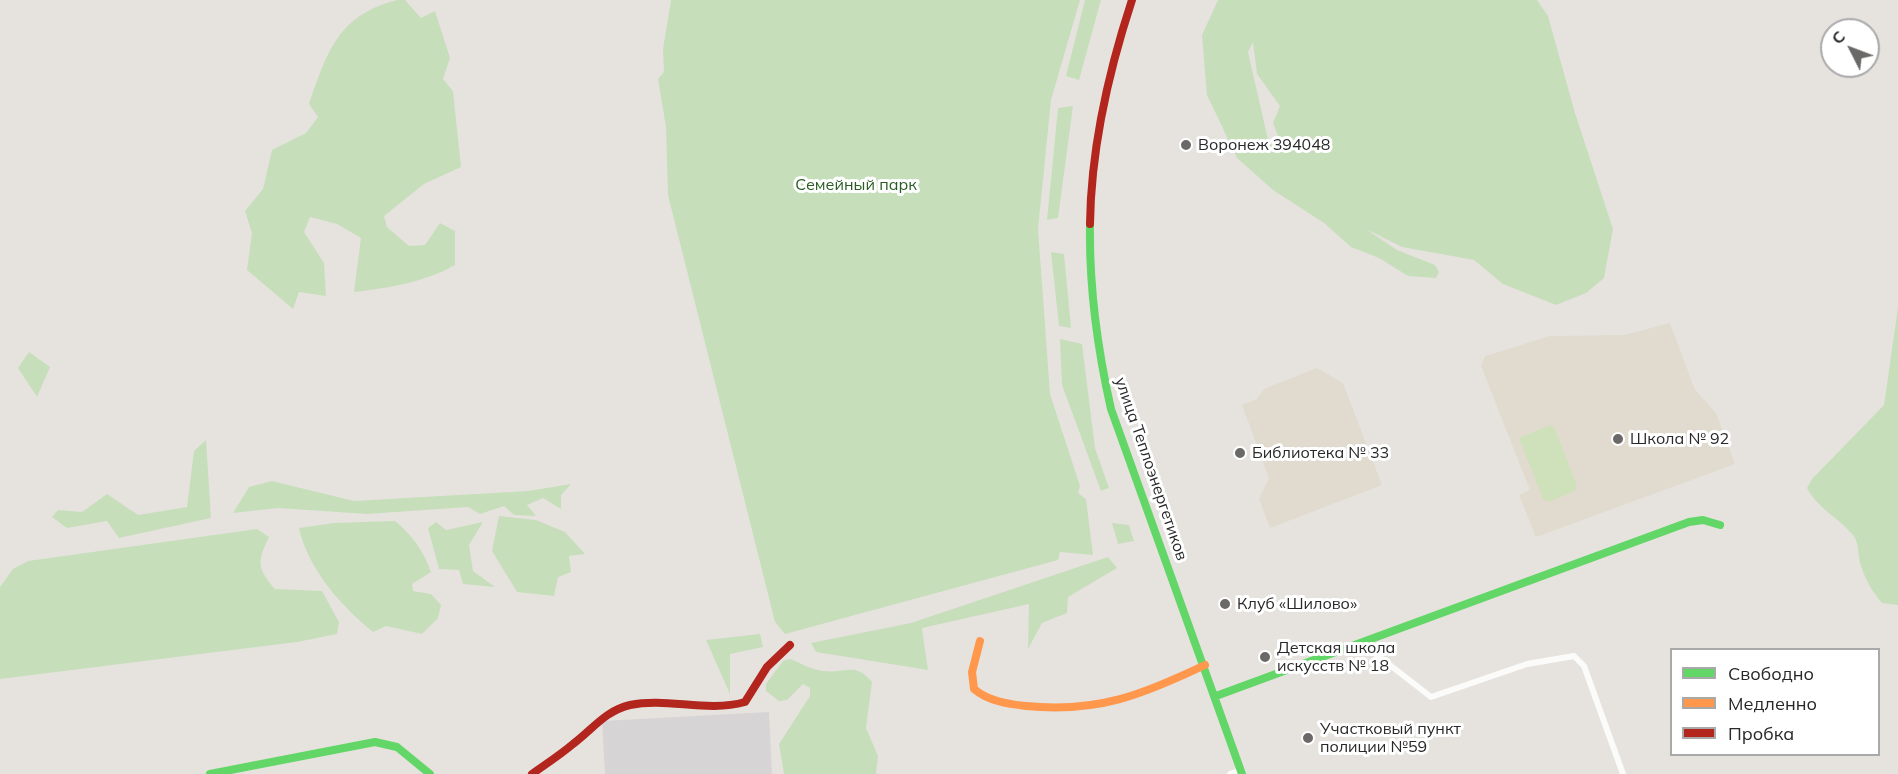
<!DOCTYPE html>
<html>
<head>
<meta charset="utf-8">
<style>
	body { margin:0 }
	#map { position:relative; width:1898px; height:774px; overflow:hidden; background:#e6e3df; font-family:Mulish,sans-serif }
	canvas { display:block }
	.legend { position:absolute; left:1670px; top:648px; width:210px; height:108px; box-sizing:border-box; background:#fff; border:2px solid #a9a9a9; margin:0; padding:8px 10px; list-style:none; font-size:18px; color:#282828 }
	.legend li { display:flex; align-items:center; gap:12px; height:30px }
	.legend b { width:30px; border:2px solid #a9a9a9 }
	.north { position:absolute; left:1820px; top:18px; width:60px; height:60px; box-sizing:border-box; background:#fff; border:2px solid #a9a9a9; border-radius:50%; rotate:312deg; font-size:16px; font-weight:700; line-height:24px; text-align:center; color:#282828 }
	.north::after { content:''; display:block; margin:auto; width:21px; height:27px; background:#6a6968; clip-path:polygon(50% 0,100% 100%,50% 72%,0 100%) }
</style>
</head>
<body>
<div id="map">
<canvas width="1898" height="774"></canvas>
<ul class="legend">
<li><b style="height:8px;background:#63d668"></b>Свободно</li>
<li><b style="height:8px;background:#ff974d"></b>Медленно</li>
<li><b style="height:8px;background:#b3261e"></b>Пробка</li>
</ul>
<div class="north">С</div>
</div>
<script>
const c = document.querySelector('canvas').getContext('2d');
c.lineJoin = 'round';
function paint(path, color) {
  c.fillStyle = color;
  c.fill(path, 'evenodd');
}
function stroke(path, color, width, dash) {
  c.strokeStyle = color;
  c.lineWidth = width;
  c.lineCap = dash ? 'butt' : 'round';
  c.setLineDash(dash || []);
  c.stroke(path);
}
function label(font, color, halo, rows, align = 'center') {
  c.font = font + ' Mulish,sans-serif';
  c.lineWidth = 6;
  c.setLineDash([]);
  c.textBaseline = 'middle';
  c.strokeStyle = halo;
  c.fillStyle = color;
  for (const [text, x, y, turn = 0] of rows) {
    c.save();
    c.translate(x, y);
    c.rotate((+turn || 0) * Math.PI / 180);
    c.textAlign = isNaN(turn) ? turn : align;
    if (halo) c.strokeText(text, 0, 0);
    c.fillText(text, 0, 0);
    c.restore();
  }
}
paint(new Path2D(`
	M769,712L772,774H605L602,721Z`), '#d7d4d6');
paint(new Path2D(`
	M1670,323L1695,390L1716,413L1735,464L1536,537L1519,495L1530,490L1481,366L1485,356L1550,336L1624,335Z
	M1317,368L1343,383L1382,485L1270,528L1259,499L1269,478L1242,405L1257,399L1264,389Z`), '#e0dbce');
paint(new Path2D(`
	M397,0H405L421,18L435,11L450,58L443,79L453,91L461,167L424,184L384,216L387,227L409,246L425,245L440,223L455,231V265C425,282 389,288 354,292L361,238L337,224L310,217L304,232L324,263L326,296L299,292L293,309L247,270L252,233L245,211L263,189L272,150L306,133L318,117L309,104C327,52 338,15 397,0Z
	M671,0H1080L1051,100L1038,229L1050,394L1080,486L1078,493L1086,499L1093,555L1060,552L1058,560L785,634L775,622L668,195L666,127L658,79L664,72L663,49Z
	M1085,0H1101L1079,80L1066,76Z
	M1218,0H1537L1548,16L1575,113L1613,229L1604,278L1586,293L1556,305L1503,284L1474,260L1402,247L1366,229L1397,250L1435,265L1439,272L1436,278L1408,276L1379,258L1351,247L1324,223L1273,190L1237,158L1207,95L1202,35ZM1253,42L1257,74L1280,106L1273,123L1282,146L1269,144L1248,52Z
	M1073,106L1058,218L1047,220L1058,108Z
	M1051,252L1064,254L1071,328L1059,326Z
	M1898,307V605L1882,603C1873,593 1865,579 1861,566C1857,555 1860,544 1853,535C1839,518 1817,508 1807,488L1812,479L1884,405Z
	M1060,339L1082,344L1095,448L1109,488L1101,491L1062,385Z
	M29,352L50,367L37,397L18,368Z
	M206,440L211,518L119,538L107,521L67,528L52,517L58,510L82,512L107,494L138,515L187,507L194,451Z
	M272,481L354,501L528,491L571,484L561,495V509L543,498L527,505L536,516L514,515L504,506L480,514L468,507L367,514L278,508L233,513L249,487Z
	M499,516L536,520L565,532L585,554L569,556L571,572L558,577L554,596L517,592L492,551Z
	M395,521C413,536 423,550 431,572L412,584L413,591L431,594L441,605L438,618L422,634L386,626L373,632C341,606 308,569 299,528L334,523Z
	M436,522L446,530L483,522L469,545L473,571L495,587L463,584L459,570L439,569L428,528Z
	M1112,523L1129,525L1134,541L1118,544Z
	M257,529L269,537C257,562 257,568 275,589L322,591L339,622L337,634L297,642L0,679V587L13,569L28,561Z
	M1108,557L1117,568L1068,597L1067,613L1042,623L1028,649L1029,604L922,628L928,670L816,652L811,643L911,623Z
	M760,634L763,647L730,654V694L706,640Z
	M790,659C801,663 812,670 823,671C846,674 855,661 872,682L866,728L878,756L876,774H784L779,744L810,696V688L803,684L787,700L779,701L766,691V684L783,661Z`), '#c7debb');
paint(new Path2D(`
	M1550,425L1555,429L1577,486L1575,491L1549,502L1543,499L1519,438Z`), '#cfe1ba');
stroke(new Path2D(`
	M1365,641L1377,655L1431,697L1527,664L1574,656L1584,666L1623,774
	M1230,774L1241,770`), '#fbfbfa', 6);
stroke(new Path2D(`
	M1090,224C1089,287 1097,347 1111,409L1242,774
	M1216,696L1689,522L1703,520L1720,525
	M210,774L375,742L397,747L430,774`), '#63d668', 8);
stroke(new Path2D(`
	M980,641L972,672L974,689C988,701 1008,704 1026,706C1098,713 1142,695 1205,665`), '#ff974d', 8);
stroke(new Path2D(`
	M1090,224C1091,147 1108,73 1132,0
	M532,774C546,764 560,755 573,744C593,729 605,711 630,705C668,697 706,713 745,702L767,667L790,645`), '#b3261e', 8);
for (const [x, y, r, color] of [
	[1186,145,6,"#6a6968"],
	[1618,439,6,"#6a6968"],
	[1240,453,6,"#6a6968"],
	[1225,604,6,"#6a6968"],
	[1265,657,6,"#6a6968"],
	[1308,738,6,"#6a6968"]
]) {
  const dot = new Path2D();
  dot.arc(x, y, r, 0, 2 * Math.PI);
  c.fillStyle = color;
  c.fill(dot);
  stroke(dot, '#fff', 2);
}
label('16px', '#282828', '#fff', [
	["Воронеж 394048",1198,145],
	["Школа № 92",1630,439],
	["Библиотека № 33",1252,453],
	["Клуб «Шилово»",1237,604],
	["Детская школа",1277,648],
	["искусств № 18",1277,666],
	["Участковый пункт",1320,729],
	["полиции №59",1320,747]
], 'left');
label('16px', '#285c22', '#fff', [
	["Семейный парк",856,185]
]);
label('16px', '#282828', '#fff', [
	["улица Теплоэнергетиков",1151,469,71]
]);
</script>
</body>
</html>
